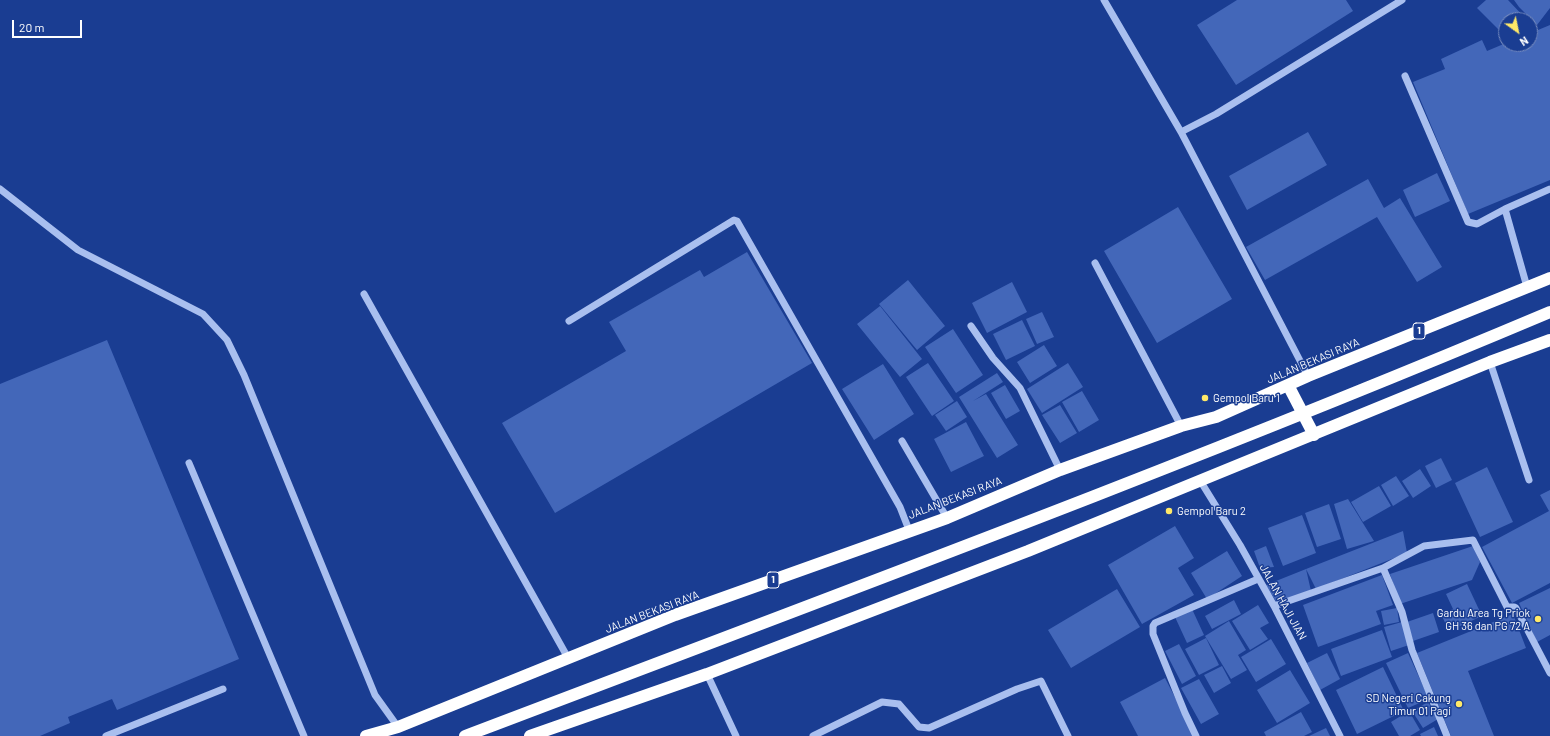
<!DOCTYPE html>
<html>
<head>
<meta charset="utf-8">
<style>
	body { margin:0 }
	#map { position:relative; width:1550px; height:736px; overflow:hidden; background:#1a3d92; font-family:Barlow,sans-serif }
	canvas { display:block }
	.north { position:absolute; left:1498px; top:12px; width:40px; height:40px; box-sizing:border-box; background:#1a3d92; border:1px solid #768bbe; border-radius:50%; rotate:147deg; font-size:11px; font-weight:700; line-height:16px; text-align:center; color:#fff }
	.north::after { content:''; display:block; margin:auto; width:14px; height:18px; background:#ffe968; clip-path:polygon(50% 0,100% 100%,50% 72%,0 100%) }
	.scale { position:absolute; left:12px; top:20px; width:70px; height:18px; box-sizing:border-box; border:2px solid #fff; border-top:0; padding-left:5px; font-size:12px; line-height:14px; white-space:nowrap; color:#fff; -webkit-text-stroke:3px #1a3d92; paint-order:stroke }
</style>
</head>
<body>
<div id="map">
<canvas width="1550" height="736"></canvas>
<div class="north">N</div>
<div class="scale">20 m</div>
</div>
<script>
const c = document.querySelector('canvas').getContext('2d');
c.lineJoin = 'round';
function paint(path, color) {
  c.fillStyle = color;
  c.fill(path, 'evenodd');
}
function stroke(path, color, width, dash) {
  c.strokeStyle = color;
  c.lineWidth = width;
  c.lineCap = dash ? 'butt' : 'round';
  c.setLineDash(dash || []);
  c.stroke(path);
}
function label(font, color, halo, rows, align = 'center') {
  c.font = font + ' Barlow,sans-serif';
  c.lineWidth = 3;
  c.setLineDash([]);
  c.textBaseline = 'middle';
  c.strokeStyle = halo;
  c.fillStyle = color;
  for (const [text, x, y, turn = 0] of rows) {
    c.save();
    c.translate(x, y);
    c.rotate((+turn || 0) * Math.PI / 180);
    c.textAlign = isNaN(turn) ? turn : align;
    if (halo) c.strokeText(text, 0, 0);
    c.fillText(text, 0, 0);
    c.restore();
  }
}
paint(new Path2D(`
	M1237,0H1346L1353,11L1236,85L1197,25Z
	M1486,0H1508L1527,20H1506V37L1477,8Z
	M1514,0H1550V8L1537,25L1519,7Z
	M1530,23L1538,30L1550,25V180L1468,214L1413,82L1445,69L1441,59L1482,40L1487,51L1506,43L1530,44Z
	M1308,132L1327,165L1247,210L1229,176Z
	M1437,173L1450,201L1415,217L1403,190Z
	M1368,179L1384,208L1400,198L1442,267L1417,282L1377,217L1265,280L1246,247Z
	M1178,207L1232,299L1157,343L1104,251Z
	M747,252L812,363L555,513L502,423L626,351L609,322L700,270L704,277Z
	M908,280L945,326L917,350L879,304Z
	M1012,282L1027,312L987,333L972,303Z
	M880,306L922,359L900,377L857,324Z
	M1042,312L1054,337L1037,344L1026,319Z
	M1022,320L1035,346L1006,360L993,334Z
	M953,329L983,375L956,393L925,347Z
	M107,340L239,659L117,710L112,699L68,717L70,723L40,736H0V384Z
	M1044,345L1057,366L1030,383L1017,362Z
	M928,363L954,401L932,416L906,377Z
	M1068,363L1083,387L1042,413L1027,389Z
	M883,364L914,414L874,440L842,389Z
	M997,373L1003,382L973,401L986,394L1018,445L997,458L959,397Z
	M1005,385L1020,411L1006,419L991,393Z
	M1082,391L1099,420L1079,432L1062,402Z
	M957,401L967,417L946,431L935,415Z
	M1060,405L1077,433L1060,443L1042,415Z
	M966,422L984,456L951,472L934,439Z
	M1441,458L1452,480L1436,488L1425,466Z
	M1487,467L1513,522L1480,537L1455,483Z
	M1420,469L1431,486L1413,498L1402,481Z
	M1396,476L1409,496L1393,506L1381,485Z
	M1379,486L1391,506L1363,522L1351,502Z
	M1550,490V583L1512,603L1482,547L1549,511L1540,495Z
	M1348,499L1374,541L1347,549L1334,504Z
	M1329,504L1341,539L1317,547L1305,513Z
	M1302,515L1316,553L1283,566L1268,528Z
	M1175,526L1194,558L1178,568L1194,595L1142,624L1108,565Z
	M1403,531L1407,553L1316,589L1306,569L1311,591L1277,603L1266,585L1306,569Z
	M1266,546L1274,567L1260,568L1254,551Z
	M1473,546L1480,562L1472,580L1400,604L1390,574Z
	M1227,551L1242,576L1207,599L1191,573Z
	M1382,575L1393,605L1376,611L1381,624L1318,647L1303,605Z
	M1467,584L1482,616L1449,631L1441,614L1453,609L1446,594Z
	M1550,588V635L1537,642L1519,603Z
	M1117,589L1140,627L1071,668L1048,630Z
	M1234,600L1241,614L1212,629L1205,616Z
	M1258,605L1269,623L1260,628L1268,639L1250,650L1232,621Z
	M1397,608L1399,622L1384,625L1381,611Z
	M1192,609L1204,635L1187,643L1175,617Z
	M1433,613L1439,632L1413,641L1407,622Z
	M1513,614L1526,648L1468,671L1494,736H1451L1417,653Z
	M1229,621L1246,650L1238,655L1247,670L1231,679L1205,636Z
	M1402,622L1409,645L1391,651L1384,627Z
	M1382,630L1392,657L1341,676L1331,649Z
	M1206,638L1219,665L1199,675L1185,649Z
	M1271,639L1286,664L1256,682L1241,657Z
	M1179,644L1196,676L1182,684L1165,651Z
	M1327,653L1340,679L1320,690L1307,663Z
	M1408,653L1429,699L1408,708L1386,663Z
	M1222,666L1231,683L1214,693L1204,675Z
	M1383,667L1404,711L1357,734L1336,690Z
	M1290,670L1310,703L1277,723L1257,690Z
	M1165,678L1195,736H1138L1120,702Z
	M1199,679L1219,714L1201,724L1181,688Z
	M1428,702L1438,719L1423,728L1412,711Z
	M1409,711L1420,730L1410,736H1399L1391,722Z
	M1301,712L1312,732L1304,736H1266L1264,732Z
	M1434,727L1438,736H1421L1420,734Z
	M1326,728L1330,736H1309Z`), '#4367b9');
stroke(new Path2D(`
	M1104,0L1181,132
	M1405,76L1468,222L1477,224L1505,209L1550,189
	M0,189L78,250L203,314L227,340L244,375L375,695L398,727
	M1505,209L1527,287
	M1095,263L1181,426
	M364,294L568,658
	M569,321L734,220L737,221L900,507L909,530
	M971,326L993,358L1020,388L1060,470
	M1490,362L1529,480
	M1308,376L1181,132L1216,114L1402,0
	M902,441L947,518
	M189,463L304,736
	M1201,482L1240,545L1274,606L1340,736
	M1383,568L1402,612L1412,650L1447,736
	M1274,606L1383,568L1424,546L1473,540L1507,607H1514L1516,608L1550,673
	M707,674L736,736
	M106,736L223,689
	M813,736L882,702L899,704L919,727L929,728L1017,689L1041,681L1068,736
	M1196,736L1185,713L1153,634V626L1155,623L1258,579`), '#a9bfef', 7);
stroke(new Path2D(`
	M1288,385L1314,435
	M366,736L398,727L675,615L947,518L1060,470L1181,426L1216,417L1308,376L1550,278
	M465,736C828,598 1192,463 1550,312
	M530,736L707,674L1028,551L1490,362L1550,340`), '#fff', 12);
for (const [x, y, r, color] of [
	[1205,398,4,"#ffe968"],
	[1169,511,4,"#ffe968"],
	[1538,619,4,"#ffe968"],
	[1459,704,4,"#ffe968"]
]) {
  const dot = new Path2D();
  dot.arc(x, y, r, 0, 2 * Math.PI);
  c.fillStyle = color;
  c.fill(dot);
  stroke(dot, '#1a3d92', 1.5);
}
for (const [x, y, w] of [
	[1419,331,12],
	[773,580,12]
]) {
  const box = new Path2D();
  box.roundRect(x - w / 2, y - 8, w, 16, 3);
  c.fillStyle = '#1a3d92';
  c.fill(box);
  stroke(box, '#fff', 1);
}
label('bold 10px', '#fff', null, [
	["1",1419,331],
	["1",773,580]
]);
label('11px', '#fff', '#1a3d92', [
	["JALAN BEKASI RAYA",1313,361,-23],
	["JALAN BEKASI RAYA",955,498,-21],
	["JALAN HAJI JIAN",1283,602,61],
	["JALAN BEKASI RAYA",652,612,-21]
]);
label('11px', '#fff', '#1a3d92', [
	["Gempol Baru 1",1213,398],
	["Gempol Baru 2",1177,511],
	["Gardu Area Tg Priok",1530,613,"right"],
	["GH 36 dan PG 72 A",1530,626,"right"],
	["SD Negeri Cakung",1451,698,"right"],
	["Timur 01 Pagi",1451,711,"right"]
], 'left');
</script>
</body>
</html>
